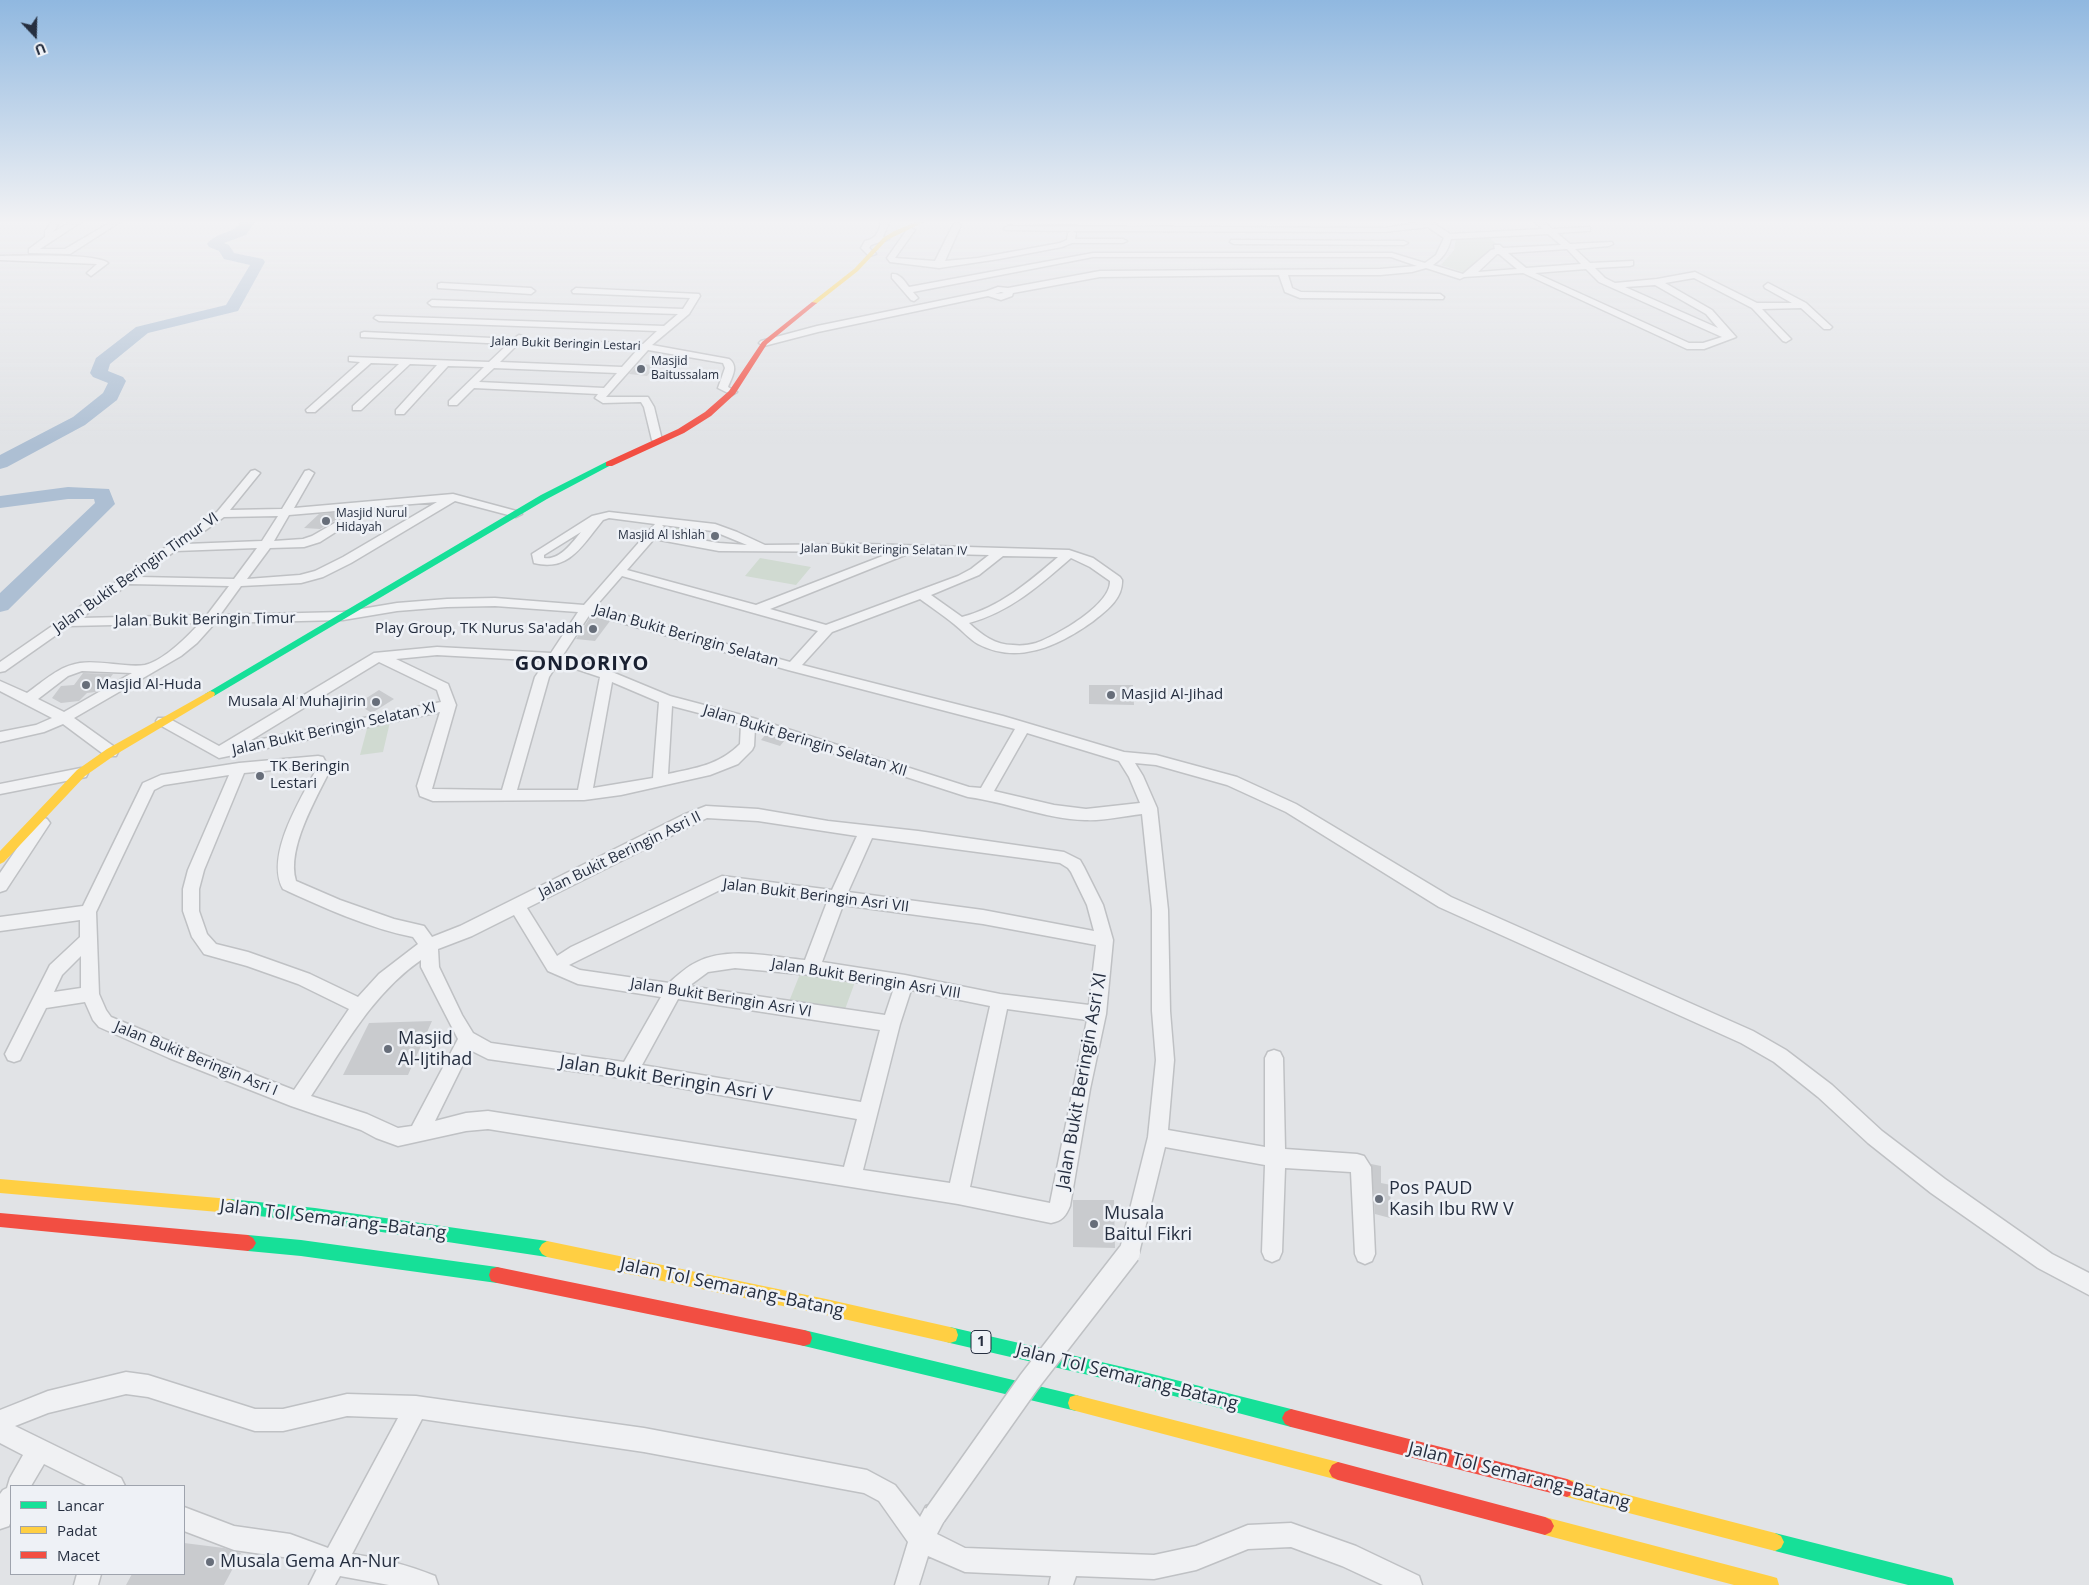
<!DOCTYPE html>
<html>
<head>
<meta charset="utf-8">
<style>
	body { margin:0 }
	#map { position:relative; width:2089px; height:1585px; overflow:hidden; background:#e1e3e6; font-family:"Open Sans",sans-serif }
	canvas { display:block }
	.legend { position:absolute; left:10px; top:1485px; width:175px; height:90px; box-sizing:border-box; background:#eef1f6; border:1px solid #9ea3ad; margin:0; padding:6px 9px; list-style:none; font-size:15px; color:#262f40 }
	.legend li { display:flex; align-items:center; gap:10px; height:25px }
	.legend b { width:25px; border:1px solid #9ea3ad }
	.north { position:absolute; left:10px; top:10px; width:50px; height:50px; -webkit-text-stroke:4px #eef1f6; paint-order:stroke; rotate:159deg; font-size:14px; font-weight:700; line-height:20px; text-align:center; color:#262f40 }
	.north::after { content:''; display:block; margin:auto; width:18px; height:22px; background:#262f40; clip-path:polygon(50% 0,100% 100%,50% 72%,0 100%) }
</style>
</head>
<body>
<div id="map">
<canvas width="2089" height="1585"></canvas>
<ul class="legend">
<li><b style="height:6px;background:#16e098"></b>Lancar</li>
<li><b style="height:6px;background:#ffcf43"></b>Padat</li>
<li><b style="height:6px;background:#f24e42"></b>Macet</li>
</ul>
<div class="north">U</div>
</div>
<script>
const c = document.querySelector('canvas').getContext('2d');
c.lineJoin = 'round';
function paint(path, color) {
  c.fillStyle = color;
  c.fill(path, 'evenodd');
}
function stroke(path, color, width, dash) {
  c.strokeStyle = color;
  c.lineWidth = width;
  c.lineCap = dash ? 'butt' : 'round';
  c.setLineDash(dash || []);
  c.stroke(path);
}
function label(font, color, halo, rows, align = 'center') {
  c.font = font + ' "Open Sans",sans-serif';
  c.lineWidth = 5;
  c.setLineDash([]);
  c.textBaseline = 'middle';
  c.strokeStyle = halo;
  c.fillStyle = color;
  for (const [text, x, y, turn = 0] of rows) {
    c.save();
    c.translate(x, y);
    c.rotate((+turn || 0) * Math.PI / 180);
    c.textAlign = isNaN(turn) ? turn : align;
    if (halo) c.strokeText(text, 0, 0);
    c.fillText(text, 0, 0);
    c.restore();
  }
}
paint(new Path2D(`
	M1486,235L1499,246L1470,272H1463L1441,265L1454,250L1456,237Z
	M677,525L704,529L695,539L668,535Z
	M760,558L811,567L796,585L745,576Z
	M390,722L383,752L360,755L368,725Z
	M800,974L855,982L844,1012L788,1004Z`), '#d0dad1');
paint(new Path2D(`
	M241,222H255L246,235L224,243L229,245L234,253L263,259L265,262L238,311L148,333L110,364L108,371L123,377L126,381L117,400L85,425L7,467L0,469V455L73,417L103,393L108,383L93,377L90,373L96,358L136,327L226,305L250,265L224,259L219,251L209,247L207,244C217,231 232,235 241,222Z
	M68,487L109,489L115,504L8,610L0,612V593L95,503L94,499H68L0,508V496Z`), '#adbfd3');
paint(new Path2D(`
	M638,364L657,365L647,376L629,374Z
	M341,512L348,513L320,529L304,528L319,514Z
	M591,616L610,621L595,641L576,639Z
	M83,673L113,674L103,687L95,692L87,693L79,701L61,703L52,698L61,686L74,685Z
	M1089,685H1133L1134,705L1089,704Z
	M379,690L394,699L372,713L357,704Z
	M766,734L785,740L780,746L761,740Z
	M432,1021L408,1075H343L369,1023Z
	M1371,1164L1381,1166V1183L1391,1185L1390,1218L1375,1214Z
	M1073,1200H1114L1115,1248L1073,1247Z
	M184,1543L224,1548L241,1553L224,1585H126L132,1574H184Z`), '#c9cbce');
const street = new Path2D(`
	M52,222H60L53,232L71,222H81L40,249H65L111,222H120L70,254L29,253V249L45,237V231Z
	M881,222H889L883,237L889,239L871,245L869,248L876,254L869,256L861,248L865,241C876,239 879,232 881,222Z
	M1423,222H1432L1450,234L1543,229L1535,222H1544L1552,229L1590,227V231H1587L1557,233L1570,244L1612,242L1613,244L1609,246L1575,249L1590,263L1633,261V265L1630,266L1595,268L1605,278L1615,283L1657,279L1695,272L1757,303H1792L1765,288L1764,286L1768,283L1806,303L1832,327L1830,329H1824L1801,308L1762,309L1791,339L1786,342L1783,341L1752,308L1694,278L1665,283L1712,310L1736,337L1704,349H1687L1523,273L1464,277L1460,279L1426,268L1412,272L1380,275H1288L1292,288L1301,292L1440,294L1444,297L1443,299L1300,298L1285,292L1279,275L1100,277L1013,293L1012,296L1001,300L988,296L818,332L764,346L759,343L761,341L817,326L987,291L998,287L1008,288L1100,271L1380,269L1417,266L1391,257H1093L913,292L918,298L914,301L911,300L892,278V274C900,273 905,282 909,287L1093,253H1392L1425,263L1436,255L1444,238L1428,227L1385,232L1073,231L1076,233L1075,239H1123L1127,241L1123,243H1072L1062,247L999,259L939,268L890,262L887,258L908,228H911L915,230L895,258L935,261L953,225L957,223L961,225L945,261L978,258L1060,243L1067,240L1068,233L1071,231L1005,230L1004,228L1008,226L1385,228ZM1548,234L1561,245L1503,248L1500,245H1494L1495,249L1491,250L1463,274L1433,265C1443,258 1448,251 1451,239ZM1567,249L1581,264L1526,268L1508,253ZM1497,254H1499L1517,269L1478,272ZM1586,269L1599,282L1722,337L1703,343H1689L1535,273ZM1655,285L1706,314L1718,328L1625,287ZM1001,292L1004,293L995,294Z
	M1231,240L1404,241L1408,243L1404,245L1234,244L1230,242Z
	M0,256C20,256 95,253 108,263L91,276L87,273L97,264L0,260Z
	M441,283L531,288L535,291L531,294L438,288V284Z
	M576,288L699,294L700,296L689,314L652,345L729,359C739,366 732,377 728,387L737,392L732,395L718,388L725,368L723,363L648,350L606,397H648L654,407L662,440L657,443L652,440L644,407L641,402L603,403L595,398L598,394L474,388L457,405H449V401L484,367L448,366L404,414H396V410L437,365L410,364L361,410H353V406L399,364L371,363L315,412H307L306,410L360,362L349,361V357L489,362L508,344L361,337V333L364,332L513,339L519,335L522,336L523,339L643,344L657,331L379,321L374,318L376,316L664,326L678,314L432,306L428,303L432,300L683,309L690,298L573,293L572,291ZM518,344L638,349L622,367L500,362ZM494,368L617,373L604,388L479,382Z
	M255,470L260,473L230,510L282,509L305,471L309,470L314,473L294,508L453,494L520,512L522,514L516,517L455,501L351,563L323,577L301,583L241,586L220,615L343,612L397,603L447,599L495,598L584,605L655,524L609,518L603,520C583,544 570,572 534,563L532,554L592,516L609,512L715,524L737,532L765,545L865,544L1069,550L1093,558L1120,577L1122,580C1123,599 1106,611 1092,622C1058,646 1018,665 978,644C969,639 962,630 954,624C943,615 931,607 920,599L832,632L802,665L1003,716L1124,752L1156,755L1237,777L1296,804L1451,897L1753,1031L1786,1050L1832,1085L1882,1131L1945,1179L2052,1254L2089,1273V1295L2038,1268L1931,1193L1868,1143L1818,1097L1774,1062L1741,1043L1439,907L1286,812L1227,785L1156,765L1135,763L1143,776L1157,808L1168,910L1170,1011L1174,1060L1168,1130L1265,1147V1058L1268,1052L1274,1050L1280,1052L1283,1058L1285,1149L1357,1154L1364,1156L1371,1167L1375,1254L1372,1261L1365,1264L1358,1261L1355,1254L1351,1172L1285,1168L1282,1252L1279,1259L1272,1262L1265,1259L1262,1252L1265,1165L1165,1147L1139,1253L1136,1260L1129,1263L1122,1260L1119,1253L1148,1137L1156,1060L1152,1011V910L1142,814C1124,816 1103,821 1085,820C1045,819 1007,802 968,797L755,728L754,746L752,750L738,764L710,775L621,795L584,800L433,801L420,796L417,786L440,712L219,758L158,724L156,721L158,718H168L219,746L374,653L437,647L551,653L578,612L495,606L447,607L397,611L343,620L215,623L197,643L181,656L74,718L116,748L118,752L116,756H106L63,724L44,732L0,742V732L36,725L52,718L0,691V681L27,693C44,681 59,666 80,663C99,660 128,668 145,665C163,661 188,636 200,623L69,626L5,671L0,672V662L217,512L251,471ZM437,502L343,557L315,571L300,575L247,579L270,548L304,547L320,542L375,507ZM359,509L312,536L303,539L274,541L289,515ZM278,516L262,541L186,544L224,517ZM662,525L713,531L747,545L719,543L659,533L664,527ZM581,532C572,543 559,561 544,558V555ZM654,539L719,551L893,552L756,605L627,570ZM257,548L234,579L139,577L175,551ZM910,553L989,555L971,569L958,576L826,625L770,609ZM1003,556L1058,557C1029,582 1000,607 962,617L931,595L979,575ZM1071,558L1090,567L1110,581C1111,605 1056,636 1036,643C1029,645 1021,646 1013,645C995,645 982,635 969,623C1010,612 1040,585 1071,558ZM622,576L818,631L790,662L595,607ZM129,584L229,586L207,615L81,618ZM590,614L788,670L1015,729L981,788L969,787L753,718L670,696L612,672L563,655ZM437,655L546,661L535,677L502,790L432,789L456,705L448,684L396,659ZM379,662L437,690L441,702L248,742ZM558,663L600,677L578,790H517L549,677ZM82,671L132,673L64,712L38,699L68,676ZM612,682L659,702L653,778L593,788ZM672,706L741,724L740,744C719,765 696,768 668,774ZM1027,733L1119,761L1129,777L1140,803L1086,809L1054,805L994,791Z
	M318,756L323,757L330,770C316,799 286,849 296,881L340,900L394,919L424,926L432,937L460,926L683,815L706,806L758,809L828,821L918,831L1064,852L1080,860L1084,867L1103,905L1113,940L1106,1014L1090,1089L1070,1206C1066,1216 1062,1221 1051,1223L958,1204L488,1129L466,1131L398,1146L376,1138L361,1130L291,1106L169,1058L99,1027L93,1020L85,1002L46,1008L20,1060L14,1062L8,1060L5,1054L50,965L80,937V920L0,931V917L83,906L141,787L143,783L161,775L239,763ZM314,766L316,770C300,800 265,856 283,889C325,908 368,928 413,937L418,944L379,974L358,997L310,974L248,952L216,944L207,934L199,911V889L204,870L244,773ZM229,775L188,870L183,889V911L192,937L204,954L247,966L298,984L349,1009L294,1090L181,1046L111,1017L106,1010L99,994L96,912L154,790L164,785ZM707,818L758,821L857,836L832,890L722,876L571,947L557,956L527,908ZM872,838L1060,863L1068,868L1071,872L1087,905L1094,931L983,910L848,892ZM724,888L827,902L805,960C772,957 728,946 697,962C686,967 678,975 669,983L580,970L569,965ZM843,905L983,924L1096,945L1089,1005L1000,994L905,975L822,962ZM514,915L548,971L578,984L661,997L624,1062L491,1043L473,1033L462,1015L439,967L438,949L472,936ZM81,956V988L54,992L62,975ZM421,960V967L458,1039L412,1126L398,1128L367,1114L311,1096C344,1047 372,994 421,960ZM735,968L811,975L894,988L885,1015L689,986L708,972ZM911,990L990,1006L950,1183L863,1170L900,1024ZM678,999L880,1030L861,1102L642,1065ZM1007,1009L1087,1020L1050,1203L970,1187ZM470,1050L488,1059L629,1079L857,1119L844,1167L488,1111L466,1113L435,1121Z
	M81,768L86,769L88,773L86,777L0,794V784Z
	M42,817L47,819L50,823L6,890L0,892V873L37,819Z
	M126,1372L148,1375L255,1409H283L347,1394L416,1396L644,1428L867,1470L895,1485L920,1517L926,1506L935,1503L944,1506L947,1515L937,1534L965,1548L1154,1555L1196,1546L1248,1525L1291,1523L1356,1546L1419,1576L1422,1585H1383L1342,1566L1291,1547L1248,1549L1196,1570L1154,1579L1076,1576L1073,1585H1049L1051,1576L965,1572L928,1556L919,1585H895L908,1542L879,1501L864,1493L644,1452L422,1419L352,1554C381,1558 408,1565 435,1576L438,1585H389L340,1576L335,1585H309L317,1569L290,1558L234,1550L184,1531V1507L234,1526L290,1534L328,1548L398,1418L347,1416L283,1431H255L148,1397L126,1394L48,1413L15,1426L121,1478L125,1486H88L44,1464L31,1486H11V1521L9,1526L0,1529V1494L3,1490L7,1488L10,1478L23,1455L0,1443V1410L48,1391Z
	M77,1574H101L98,1585H74Z`);
stroke(street, '#bfc1c4', 3);
paint(street, '#f0f1f3');
paint(new Path2D(`
	M606,462L613,464L547,499L214,696H206L205,694L541,495Z
	M230,1199L315,1208L547,1241L552,1244L555,1249L552,1254L547,1257L315,1222L230,1213L225,1211L222,1206L225,1201Z
	M248,1235L301,1240L497,1267L503,1269L505,1275L503,1281L497,1283L301,1256L248,1251L243,1248L240,1243L243,1238Z
	M950,1327L1136,1370L1291,1409L1297,1412L1300,1418L1297,1424L1291,1427L1136,1386L950,1343L944,1341L942,1335L944,1329Z
	M804,1330L1076,1395L1082,1397L1084,1403L1082,1409L1076,1411L804,1346L798,1344L796,1338L798,1332Z
	M1775,1533L1945,1576L1952,1578L1954,1585H1908L1775,1551L1769,1548L1766,1542L1769,1536Z`), '#16e098');
paint(new Path2D(`
	M916,222H924L887,240L858,271L816,304H812V302L854,269L883,238L894,231Z
	M210,691L214,692L215,694L214,696L115,755L85,776L4,862L0,864V851L77,770L107,749Z
	M0,1179L230,1199L235,1201L238,1206L235,1211L230,1213L0,1193Z
	M547,1241L826,1299L950,1327L956,1329L958,1335L956,1341L950,1343L826,1315L547,1257L542,1254L539,1249L542,1244Z
	M1076,1395L1338,1462L1344,1465L1347,1471L1344,1477L1338,1480L1076,1411L1070,1409L1068,1403L1070,1397Z
	M1567,1479L1775,1533L1781,1536L1784,1542L1781,1548L1775,1551L1567,1497L1561,1494L1558,1488L1561,1482Z
	M1545,1517L1770,1576L1777,1578L1779,1585H1734L1545,1535L1539,1532L1536,1526L1539,1520Z`), '#ffcf43');
paint(new Path2D(`
	M812,302L817,303L767,344L735,394L711,416L684,433L612,466H606V462L678,429L705,412L729,391L762,342Z
	M0,1213L248,1235L253,1238L256,1243L253,1248L248,1251L0,1227Z
	M497,1267L804,1330L810,1332L812,1338L810,1344L804,1346L497,1283L491,1281L489,1275L491,1269Z
	M1291,1409L1567,1479L1573,1482L1576,1488L1573,1494L1567,1497L1291,1427L1285,1424L1282,1418L1285,1412Z
	M1338,1462L1545,1517L1551,1520L1554,1526L1551,1532L1545,1535L1338,1480L1332,1477L1329,1471L1332,1465Z`), '#f24e42');
const streetBridge = new Path2D(`
	M935,1515L1029,1382L1129,1253`);
stroke(streetBridge, '#bfc1c4', 25, []);
stroke(streetBridge, '#f0f1f3', 22);
const sky = c.createLinearGradient(0, 0, 0, 444);
sky.addColorStop(0, '#90b8e0');
sky.addColorStop(0.5, '#f2f2f4');
sky.addColorStop(1, '#f2f2f400');
c.fillStyle = sky;
c.fillRect(0, 0, 2089, 444);
for (const [x, y, r, color] of [
	[641,369,5,"#676e7a"],
	[326,521,5,"#676e7a"],
	[715,536,5,"#676e7a"],
	[593,629,5,"#676e7a"],
	[86,685,5,"#676e7a"],
	[1111,695,5,"#676e7a"],
	[376,702,5,"#676e7a"],
	[260,776,5,"#676e7a"],
	[388,1049,5,"#676e7a"],
	[1379,1199,5,"#676e7a"],
	[1094,1224,5,"#676e7a"],
	[210,1562,5,"#676e7a"]
]) {
  const dot = new Path2D();
  dot.arc(x, y, r, 0, 2 * Math.PI);
  c.fillStyle = color;
  c.fill(dot);
  stroke(dot, '#eef1f6', 2);
}
label('12px', '#262f40', '#eef1f6', [
	["Jalan Bukit Beringin Lestari",566,344,2],
	["Jalan Bukit Beringin Selatan IV",884,550,1]
]);
label('12px', '#262f40', '#eef1f6', [
	["Masjid",651,362],
	["Baitussalam",651,376],
	["Masjid Nurul",336,514],
	["Hidayah",336,528],
	["Masjid Al Ishlah",705,536,"right"]
], 'left');
for (const [x, y, w] of [
	[981,1342,20]
]) {
  const box = new Path2D();
  box.roundRect(x - w / 2, y - 11.5, w, 23, 4);
  c.fillStyle = '#eef1f6';
  c.fill(box);
  stroke(box, '#262f40', 1);
}
label('bold 14px', '#262f40', null, [
	["1",981,1342]
]);
label('15px', '#262f40', '#eef1f6', [
	["Jalan Bukit Beringin Timur VI",136,573,-35],
	["Jalan Bukit Beringin Timur",205,620,-1],
	["Jalan Bukit Beringin Selatan",686,636,16],
	["Jalan Bukit Beringin Selatan XI",334,729,-12],
	["Jalan Bukit Beringin Selatan XII",805,741,17],
	["Jalan Bukit Beringin Asri II",620,855,-26],
	["Jalan Bukit Beringin Asri VII",816,896,7],
	["Jalan Bukit Beringin Asri VIII",866,979,9],
	["Jalan Bukit Beringin Asri VI",721,998,9],
	["Jalan Bukit Beringin Asri I",196,1059,22]
]);
label('15px', '#262f40', '#eef1f6', [
	["Play Group, TK Nurus Sa'adah",583,629,"right"],
	["Masjid Al-Huda",96,685],
	["Masjid Al-Jihad",1121,695],
	["Musala Al Muhajirin",366,702,"right"],
	["TK Beringin",270,767],
	["Lestari",270,784]
], 'left');
label('18px', '#262f40', '#eef1f6', [
	["Masjid",398,1039],
	["Al-Ijtihad",398,1060],
	["Pos PAUD",1389,1189],
	["Kasih Ibu RW V",1389,1210],
	["Musala",1104,1214],
	["Baitul Fikri",1104,1235],
	["Musala Gema An-Nur",220,1562]
], 'left');
label('18px', '#262f40', '#eef1f6', [
	["Jalan Bukit Beringin Asri V",666,1079,9],
	["Jalan Bukit Beringin Asri XI",1082,1081,-80],
	["Jalan Tol Semarang–Batang",333,1220,7],
	["Jalan Tol Semarang–Batang",732,1288,12],
	["Jalan Tol Semarang–Batang",1127,1377,14],
	["Jalan Tol Semarang–Batang",1519,1476,14]
]);
c.letterSpacing = '1px';
label('bold 20px', '#192031', '#eef1f6', [
	["GONDORIYO",582,664]
]);
c.letterSpacing = '0px';
</script>
</body>
</html>
